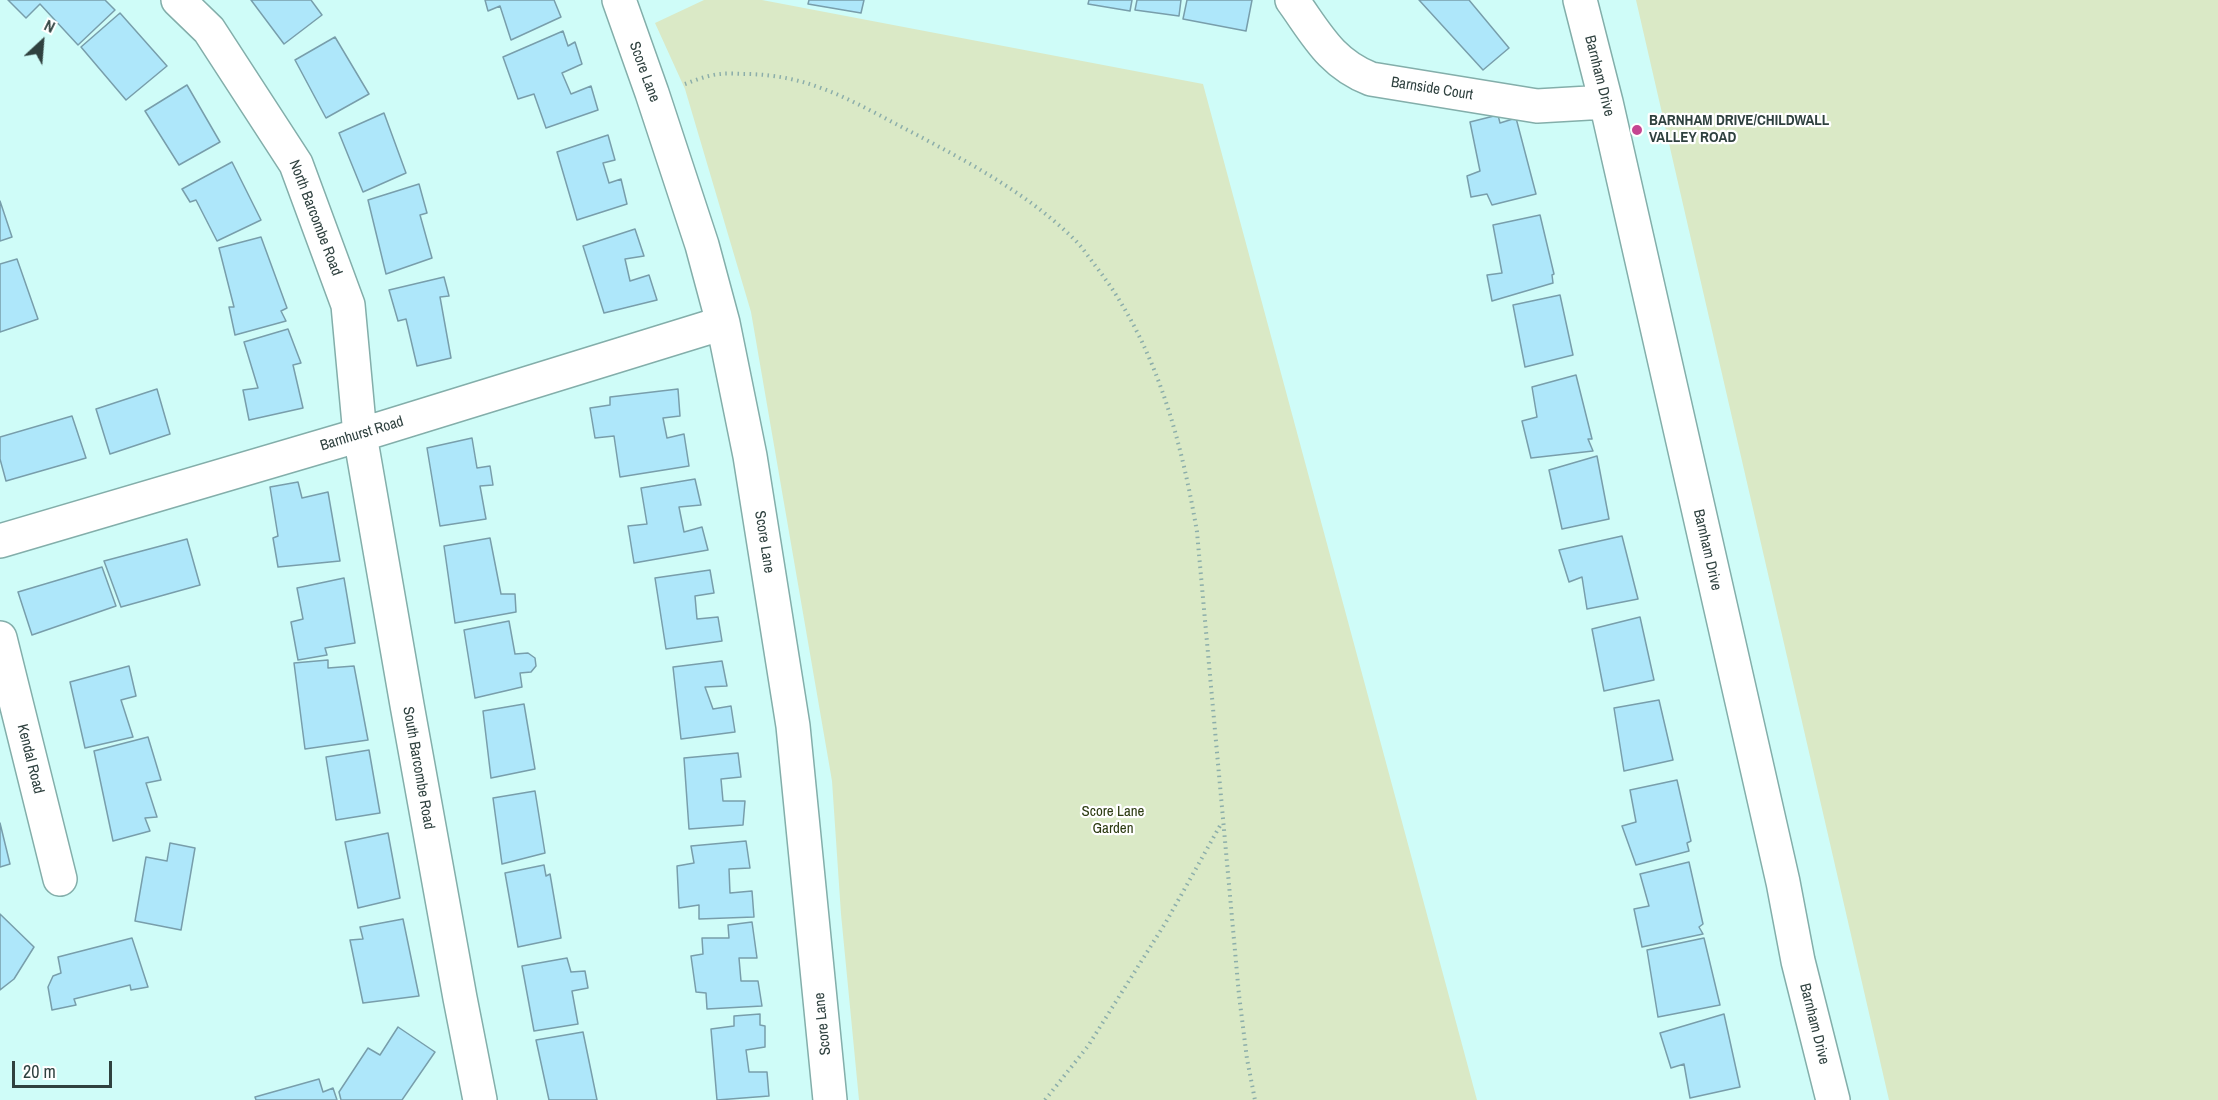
<!DOCTYPE html>
<html>
<head>
<meta charset="utf-8">
<style>
	body { margin:0 }
	#map { position:relative; width:2218px; height:1100px; overflow:hidden; background:#cffcf8; font-family:"Archivo Narrow",sans-serif }
	canvas { display:block }
	.north { position:absolute; left:12px; top:12px; width:60px; height:60px; -webkit-text-stroke:4px #fff; paint-order:stroke; rotate:26deg; font-size:16px; font-weight:700; line-height:24px; text-align:center; color:#2f413f }
	.north::after { content:''; display:block; margin:auto; width:21px; height:27px; background:#2f413f; clip-path:polygon(50% 0,100% 100%,50% 72%,0 100%) }
	.scale { position:absolute; left:12px; top:1061px; width:100px; height:27px; box-sizing:border-box; border:3px solid #2f413f; border-top:0; padding-left:8px; font-size:18px; line-height:21px; white-space:nowrap; color:#2f413f; -webkit-text-stroke:4px #fff; paint-order:stroke }
</style>
</head>
<body>
<div id="map">
<canvas width="2218" height="1100"></canvas>
<div class="north">N</div>
<div class="scale">20 m</div>
</div>
<script>
const c = document.querySelector('canvas').getContext('2d');
c.lineJoin = 'round';
function paint(path, color) {
  c.fillStyle = color;
  c.fill(path, 'evenodd');
}
function stroke(path, color, width, dash) {
  c.strokeStyle = color;
  c.lineWidth = width;
  c.lineCap = dash ? 'butt' : 'round';
  c.setLineDash(dash || []);
  c.stroke(path);
}
function label(font, color, halo, rows, align = 'center') {
  c.font = font + ' "Archivo Narrow",sans-serif';
  c.lineWidth = 4.5;
  c.setLineDash([]);
  c.textBaseline = 'middle';
  c.strokeStyle = halo;
  c.fillStyle = color;
  for (const [text, x, y, turn = 0] of rows) {
    c.save();
    c.translate(x, y);
    c.rotate((+turn || 0) * Math.PI / 180);
    c.textAlign = isNaN(turn) ? turn : align;
    if (halo) c.strokeText(text, 0, 0);
    c.fillText(text, 0, 0);
    c.restore();
  }
}
paint(new Path2D(`
	M704,0H762L1203,84L1477,1100H859L841,914L832,781L751,312L685,89L655,23Z
	M1636,0H2218V1100H1889Z`), '#dae9c6');
const building = new Path2D(`
	M8,0H105L115,10L78,45L40,4L26,18Z
	M251,0H311L322,15L284,44Z
	M485,0H554L561,17L511,40L500,6L488,11Z
	M809,0H864L861,13L808,4Z
	M1089,0H1132L1130,11L1088,4Z
	M1137,0H1181L1179,16L1135,10Z
	M1187,0H1252L1246,31L1183,19Z
	M1419,0H1469L1509,48L1483,70Z
	M120,13L167,66L126,100L81,47Z
	M563,31L568,46L575,42L582,64L562,73L571,94L591,86L598,110L546,128L534,94L518,99L503,57Z
	M335,37L369,94L326,118L295,60Z
	M187,85L220,142L179,165L145,111Z
	M384,113L406,173L363,192L339,133Z
	M1498,115L1500,123L1516,118L1536,194L1492,205L1487,194L1471,197L1467,176L1480,171L1470,122Z
	M608,135L615,160L603,163L609,183L621,179L627,204L577,220L557,152Z
	M232,162L261,220L217,241L196,200L190,202L182,189Z
	M419,184L427,213L420,215L432,258L386,274L368,200Z
	M0,201L12,237L0,241Z
	M1540,215L1554,274L1552,275L1553,283L1492,301L1487,275L1502,273L1493,225Z
	M635,229L644,256L625,259L630,281L649,275L657,300L604,313L583,246Z
	M261,237L287,308L281,311L286,321L235,335L229,307H234L219,248Z
	M17,259L38,319L0,332V264Z
	M444,277L449,296L440,297L451,358L417,366L406,319L398,321L389,290Z
	M1560,295L1573,355L1525,367L1513,305Z
	M288,329L301,363L293,365L303,408L249,420L243,390L258,388L244,342Z
	M1576,375L1592,439H1588L1593,451L1531,458L1522,421L1537,417L1532,387Z
	M157,389L170,434L110,454L96,409Z
	M678,389L680,416L663,418L667,438L684,434L689,466L620,477L614,436L595,438L590,408L610,405V397Z
	M72,416L86,458L6,481L0,459V437Z
	M472,438L477,468L490,466L493,485L480,486L486,519L440,526L427,448Z
	M1597,456L1609,519L1562,529L1549,470Z
	M695,479L701,505L679,507L684,532L702,527L708,550L634,563L628,526L647,524L641,488Z
	M298,482L302,498L328,492L340,561L278,567L273,538L278,536L270,487Z
	M1622,536L1638,599L1587,609L1582,577L1569,582L1559,550Z
	M490,538L501,594H515L516,612L455,623L444,546Z
	M187,539L200,585L121,607L104,561Z
	M102,567L116,606L32,635L18,592Z
	M710,570L714,593L695,596L697,619L718,617L722,641L666,649L655,578Z
	M344,578L355,643L325,648L327,655L298,660L291,622L303,619L297,588Z
	M1640,617L1654,680L1604,691L1592,629Z
	M509,621L515,654L528,653L535,658L536,666L531,672L520,673L522,687L475,698L464,630Z
	M328,660V668L354,666L368,740L305,749L294,663Z
	M722,661L727,686L705,687L713,709L731,706L735,732L681,739L673,667Z
	M129,666L136,696L121,700L133,737L85,748L70,682Z
	M1659,700L1673,760L1624,771L1614,708Z
	M524,704L535,769L491,778L483,711Z
	M148,737L161,780L146,783L157,817L145,818L150,831L113,841L94,751Z
	M369,750L380,813L336,820L326,757Z
	M738,753L741,777L721,779L723,801H745L743,825L689,829L684,758Z
	M1677,780L1691,841L1687,843L1689,851L1636,865L1622,826L1636,822L1630,790Z
	M535,791L545,853L502,864L493,798Z
	M0,823L10,864L0,867Z
	M388,833L400,898L358,908L345,842Z
	M746,841L750,868L729,869L730,893L752,891L754,917L699,919V905L679,908L677,866L694,863L691,846Z
	M170,843L195,848L181,930L135,921L146,857L167,861Z
	M1689,862L1703,924L1699,927L1703,934L1642,947L1634,909L1649,906L1640,874Z
	M544,865L546,876L550,874L561,938L518,947L505,873Z
	M0,914L34,947L14,979L0,990Z
	M403,919L419,996L363,1003L350,940L363,939L360,927Z
	M752,922L757,958H739L741,981H758L762,1006L707,1009L706,993L696,992L691,956L703,954L702,938H729L728,925Z
	M132,938L148,987L131,990L130,985L74,999L76,1005L52,1010L48,987L53,976L61,973L58,957Z
	M1704,938L1720,1005L1658,1017L1647,950Z
	M567,958L571,972L585,971L588,988L572,991L578,1024L534,1031L522,966Z
	M760,1014V1025L765,1026V1047L746,1050L749,1072H767L769,1096L717,1100L711,1029L734,1026V1016Z
	M1724,1014L1740,1087L1690,1098L1684,1064L1671,1068L1660,1033Z
	M398,1027L435,1052L402,1100H341L339,1092L368,1048L380,1055Z
	M583,1032L597,1100H549L536,1040Z
	M319,1079L323,1092L333,1088L337,1100H256L255,1097Z`);
paint(building, '#aee7fa');
stroke(building, '#789eab', 1.5);
const minor = new Path2D(`
	M178,0L209,30L296,164L348,305L360,435L407,705L460,998L480,1100
	M619,0L652,93L702,245L723,323L750,456L793,726L830,1100
	M1292,0C1316,33 1330,63 1371,79L1537,106L1606,102
	M1580,0L1606,102L1783,882L1798,961L1833,1100
	M0,541L360,435L723,323
	M0,638L60,879`);
stroke(minor, '#83aeaa', 36);
stroke(new Path2D(`
	M685,84C696,80 708,75 720,74C728,73 738,74 747,74C806,75 845,97 896,124C957,156 1024,190 1074,239C1082,247 1088,256 1094,264C1155,341 1181,438 1197,532L1239,995L1247,1059L1255,1100
	M1045,1100L1088,1046L1166,922L1221,824`), '#8caeaa', 4, [1.5, 4.5]);
stroke(minor, '#fff', 33);
for (const [x, y, r, color] of [
	[1637,130,6,"#c54591"]
]) {
  const dot = new Path2D();
  dot.arc(x, y, r, 0, 2 * Math.PI);
  c.fillStyle = color;
  c.fill(dot);
  stroke(dot, '#fff', 2);
}
label('15px', '#2f413f', '#fff', [
	["Score Lane",644,72,70],
	["Barnham Drive",1599,76,76],
	["Barnside Court",1432,89,9],
	["North Barcombe Road",315,218,69],
	["Barnhurst Road",362,434,-17],
	["Score Lane",764,542,81],
	["Barnham Drive",1707,550,77],
	["Kendal Road",30,759,76],
	["South Barcombe Road",418,768,80],
	["Score Lane",823,1024,-96],
	["Barnham Drive",1814,1024,76]
]);
label('bold 15px', '#2f413f', '#fff', [
	["BARNHAM DRIVE/CHILDWALL",1649,121],
	["VALLEY ROAD",1649,138]
], 'left');
label('15px', '#2c3b11', '#fff', [
	["Score Lane",1113,812],
	["Garden",1113,829]
]);
</script>
</body>
</html>
